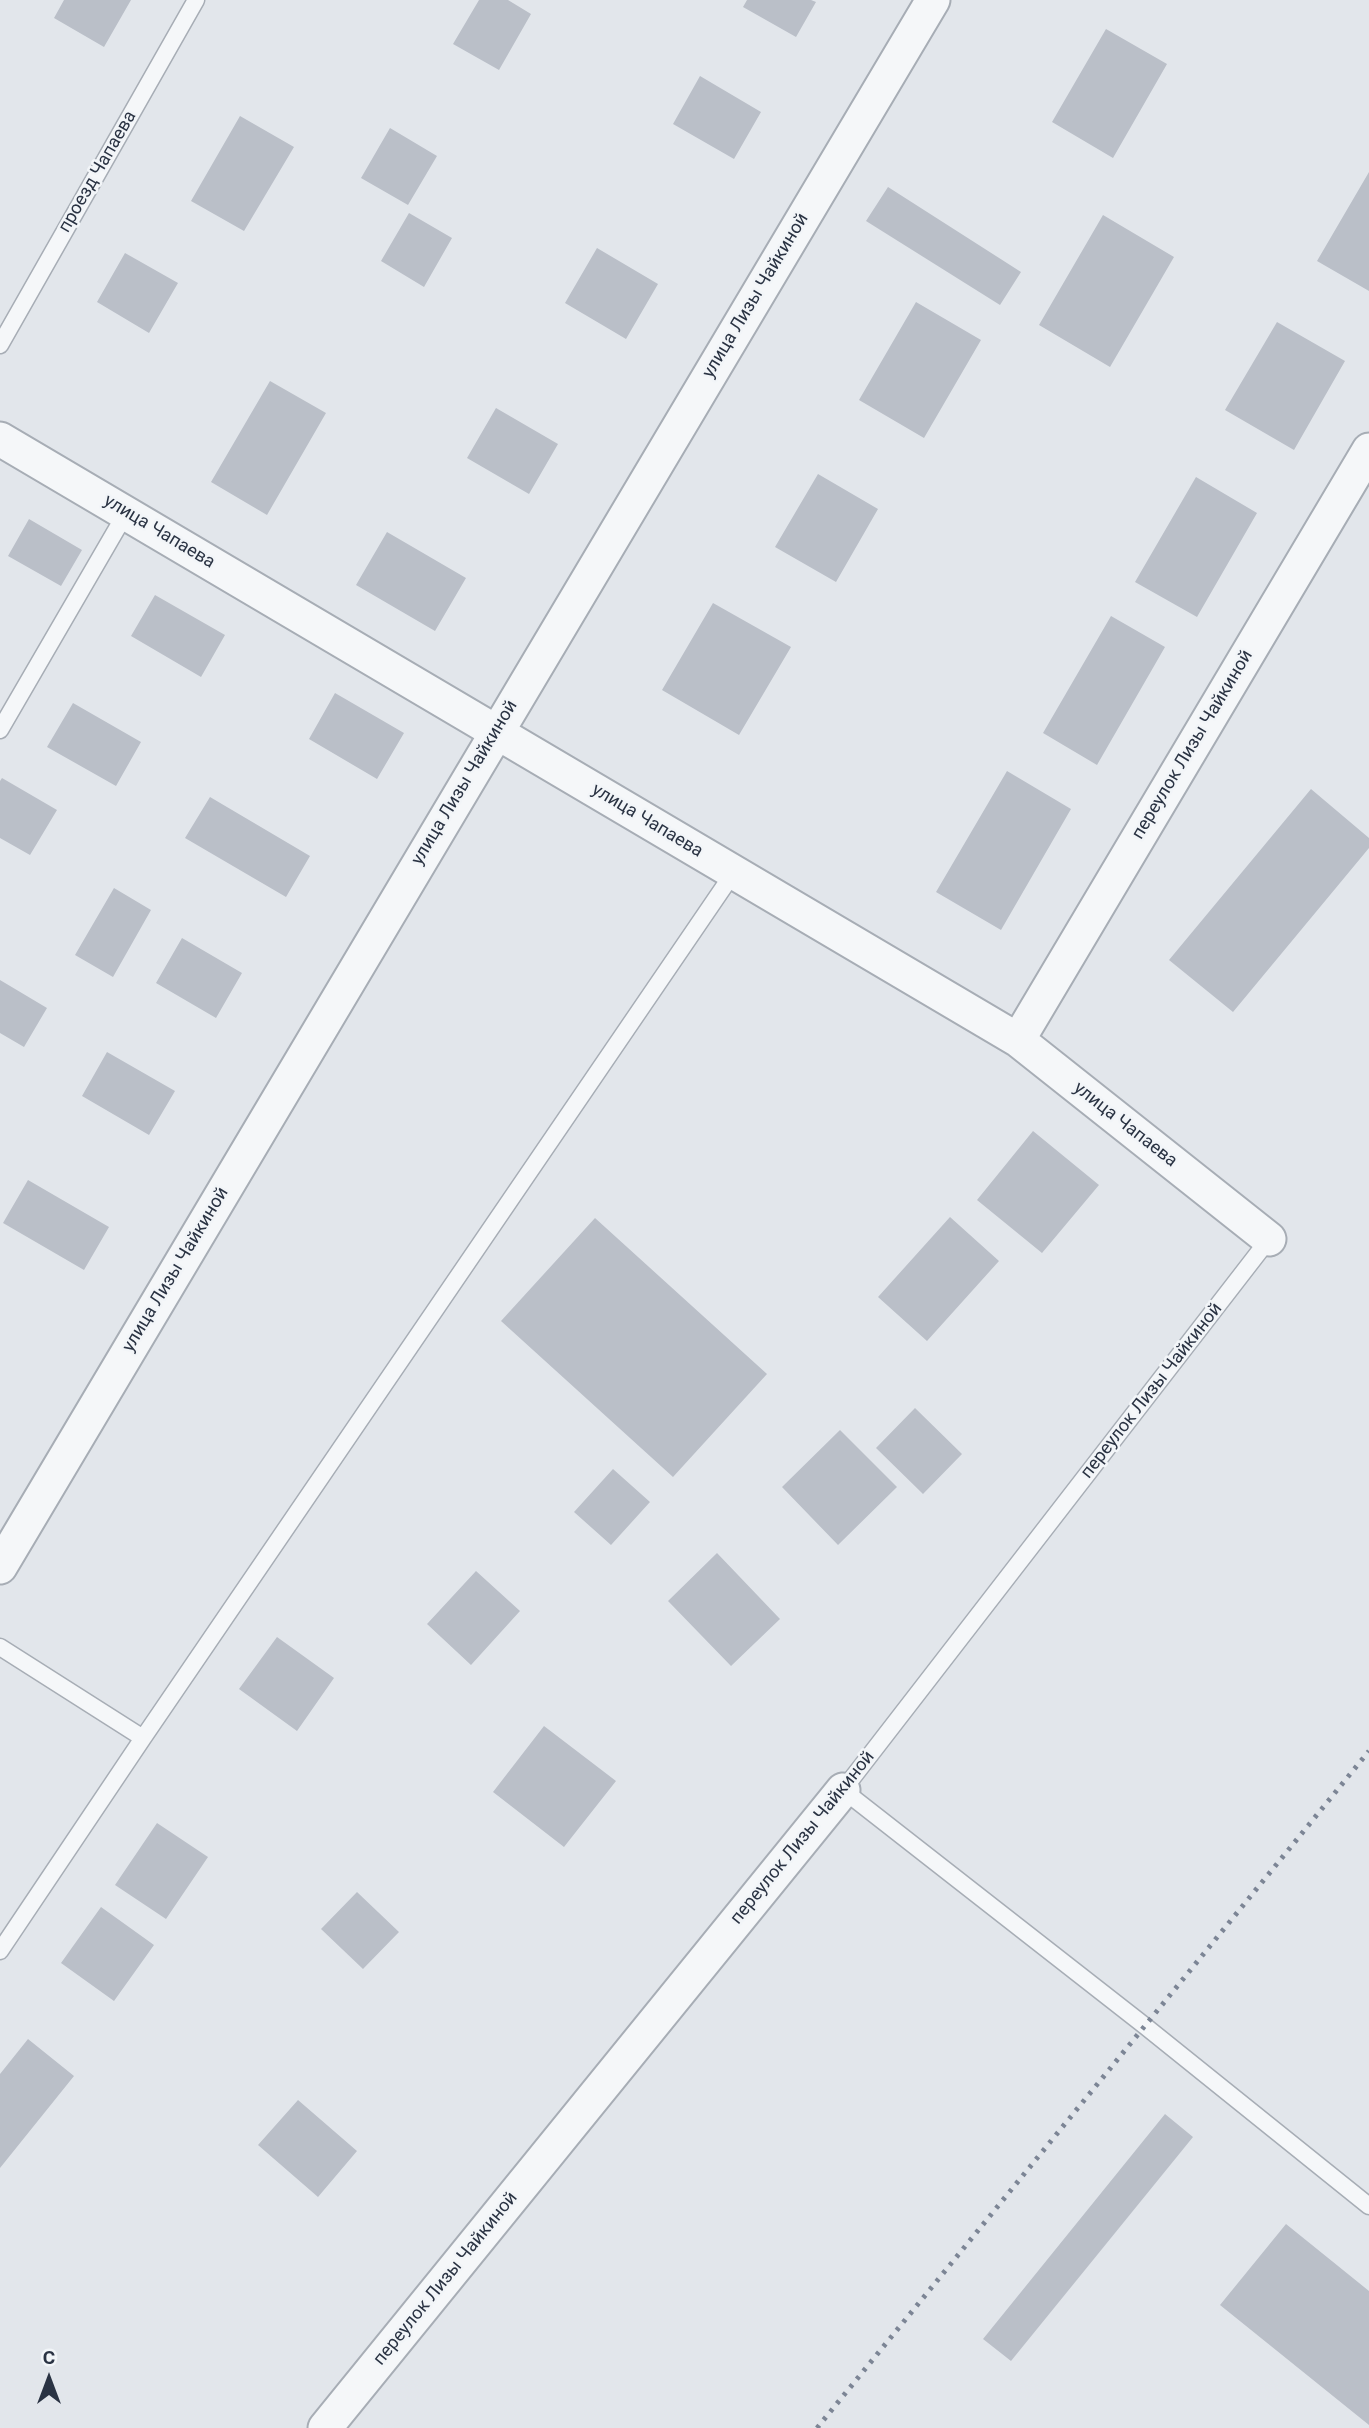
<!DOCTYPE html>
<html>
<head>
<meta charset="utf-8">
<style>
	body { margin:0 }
	#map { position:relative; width:1369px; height:2428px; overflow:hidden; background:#e2e6eb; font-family:Roboto,sans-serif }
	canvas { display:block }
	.north { position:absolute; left:14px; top:2344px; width:70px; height:70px; -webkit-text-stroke:5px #f2f5f8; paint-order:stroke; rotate:0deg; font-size:19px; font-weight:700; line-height:28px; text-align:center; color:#2a3343 }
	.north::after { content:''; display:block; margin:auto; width:24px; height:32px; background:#2a3343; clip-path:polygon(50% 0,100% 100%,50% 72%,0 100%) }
</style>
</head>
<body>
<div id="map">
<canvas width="1369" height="2428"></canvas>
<div class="north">С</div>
</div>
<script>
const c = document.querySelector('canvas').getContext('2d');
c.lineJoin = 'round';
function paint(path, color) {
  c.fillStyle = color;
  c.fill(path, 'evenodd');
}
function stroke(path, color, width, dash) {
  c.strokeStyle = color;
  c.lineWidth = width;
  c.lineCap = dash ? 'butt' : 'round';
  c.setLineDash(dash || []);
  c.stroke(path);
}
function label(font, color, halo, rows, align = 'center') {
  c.font = font + ' Roboto,sans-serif';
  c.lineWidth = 5;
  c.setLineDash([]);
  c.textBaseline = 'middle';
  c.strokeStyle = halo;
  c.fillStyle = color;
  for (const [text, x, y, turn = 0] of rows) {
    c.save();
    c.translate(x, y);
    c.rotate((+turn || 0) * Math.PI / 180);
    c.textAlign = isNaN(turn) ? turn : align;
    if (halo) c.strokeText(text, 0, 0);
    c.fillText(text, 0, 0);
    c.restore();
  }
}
paint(new Path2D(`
	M64,0H131L104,47L54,18Z
	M479,0H508L531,14L499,70L453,44Z
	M747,0H811L816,2L796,37L743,7Z
	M1106,29L1167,64L1113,158L1052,122Z
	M700,76L761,112L734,159L673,124Z
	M240,116L294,147L244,231L191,201Z
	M390,128L437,156L408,205L361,178Z
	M1369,172V291L1317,261Z
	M888,187L1021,272L1000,305L866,221Z
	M409,213L452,238L424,287L381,261Z
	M1103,215L1174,257L1110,367L1039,325Z
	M597,248L658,284L626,339L565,303Z
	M125,253L178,283L149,333L97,302Z
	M916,302L981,340L924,438L859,400Z
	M1277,322L1345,361L1294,450L1225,410Z
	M270,381L326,413L267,515L211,482Z
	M496,408L558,444L529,494L467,458Z
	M818,474L878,509L836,582L775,547Z
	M1196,477L1257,513L1197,617L1135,582Z
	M29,519L82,550L61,586L8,556Z
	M387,532L466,578L435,631L356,585Z
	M155,595L225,635L201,677L131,636Z
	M713,603L791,647L739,735L662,690Z
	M1111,616L1165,647L1097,765L1043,733Z
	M335,693L404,733L377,779L309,739Z
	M73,703L141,742L116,786L47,747Z
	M1007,771L1071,809L1001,930L936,892Z
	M2,778L57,810L30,855L0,838V781Z
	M1311,789L1369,838V848L1233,1012L1169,960Z
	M210,797L310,856L286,897L185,838Z
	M114,888L151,910L113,977L75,955Z
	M182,938L242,973L216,1018L156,983Z
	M0,980L47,1008L24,1047L0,1033Z
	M107,1052L175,1091L149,1135L82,1096Z
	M1033,1131L1099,1185L1042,1253L977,1200Z
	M28,1180L109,1227L84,1270L3,1223Z
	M950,1217L999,1261L927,1341L878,1297Z
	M595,1218L767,1374L673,1477L501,1321Z
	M915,1408L962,1454L923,1494L876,1448Z
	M840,1430L897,1487L838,1545L782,1487Z
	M613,1469L650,1502L611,1545L574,1512Z
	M717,1553L780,1619L731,1666L668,1601Z
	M476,1571L520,1611L471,1665L427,1624Z
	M277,1637L334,1678L297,1731L239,1689Z
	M544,1726L616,1781L564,1847L493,1792Z
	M157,1823L208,1857L166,1919L115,1885Z
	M357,1892L399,1932L363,1969L321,1929Z
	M101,1907L154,1945L114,2001L61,1963Z
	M28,2039L74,2076L0,2168V2074Z
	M298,2100L357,2151L318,2197L258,2145Z
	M1165,2114L1193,2137L1011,2361L983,2339Z
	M1286,2224L1369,2291V2425L1220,2305Z`), '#babfc8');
const service = new Path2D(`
	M0,345L196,0
	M0,730L126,513
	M1269,1239L843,1790L1145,2026L1369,2206
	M0,1647L143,1738
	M0,1951L143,1738L734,872`);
const minor = new Path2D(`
	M0,439L1018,1040L1269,1239
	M1018,1040L1369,450
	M0,1567L933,0
	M325,2428L843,1790`);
stroke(service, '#a7adb5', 19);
stroke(minor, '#a7adb5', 37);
stroke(service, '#f5f7f9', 16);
stroke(minor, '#f5f7f9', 33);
stroke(new Path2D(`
	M817,2428L1369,1751`), '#7c8595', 5, [3.5, 7]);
label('18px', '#2a3343', '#f2f5f8', [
	["проезд Чапаева",98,172,-60],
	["улица Лизы Чайкиной",756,296,-59],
	["улица Чапаева",159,532,31],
	["переулок Лизы Чайкиной",1193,745,-59],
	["улица Лизы Чайкиной",465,783,-59],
	["улица Чапаева",647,821,31],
	["улица Чапаева",1125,1125,38],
	["улица Лизы Чайкиной",176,1270,-59],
	["переулок Лизы Чайкиной",1152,1391,-52],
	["переулок Лизы Чайкиной",803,1838,-51],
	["переулок Лизы Чайкиной",446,2279,-51]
]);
</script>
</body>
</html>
